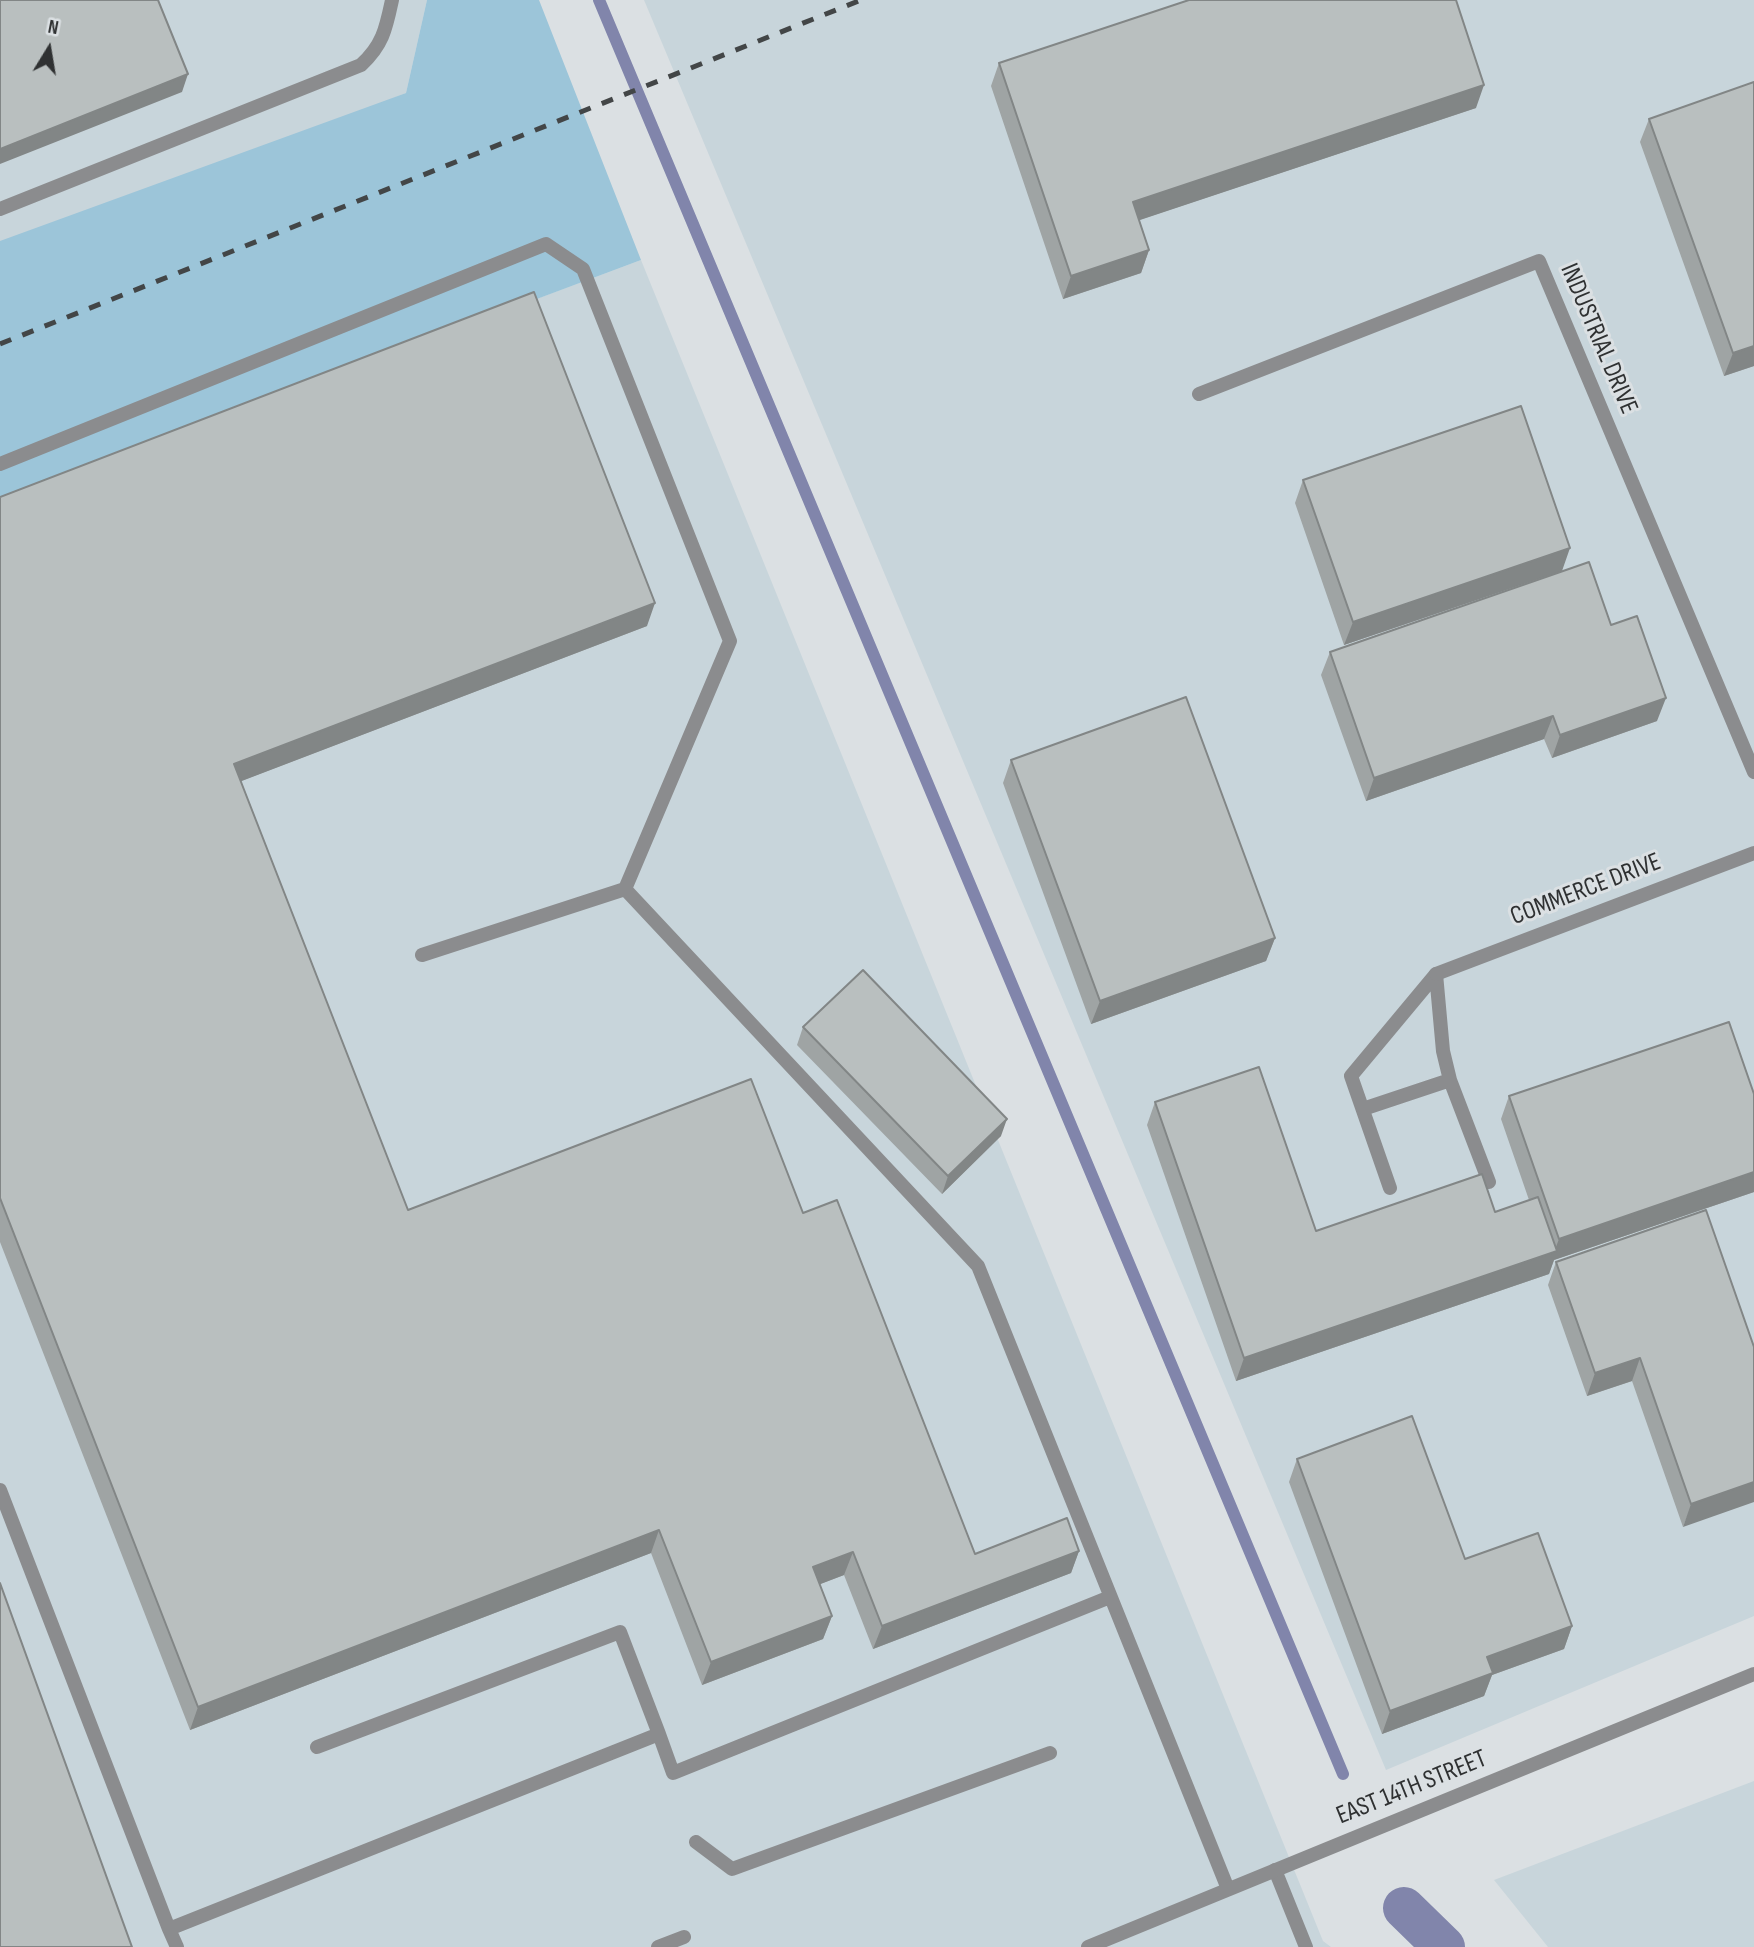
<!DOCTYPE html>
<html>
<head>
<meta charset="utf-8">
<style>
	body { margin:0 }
	#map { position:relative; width:1754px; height:1947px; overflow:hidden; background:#dbe0e3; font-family:"Sofia Sans Condensed",sans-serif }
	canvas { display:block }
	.north { position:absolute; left:14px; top:14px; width:70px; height:70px; -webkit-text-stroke:5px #dbe0e3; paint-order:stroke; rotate:11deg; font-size:19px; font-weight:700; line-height:28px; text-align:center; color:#2f3132 }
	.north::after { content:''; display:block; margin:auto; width:24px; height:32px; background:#2f3132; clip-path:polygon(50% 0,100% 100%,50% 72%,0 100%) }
</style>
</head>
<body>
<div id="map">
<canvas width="1754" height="1947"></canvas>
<div class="north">N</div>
</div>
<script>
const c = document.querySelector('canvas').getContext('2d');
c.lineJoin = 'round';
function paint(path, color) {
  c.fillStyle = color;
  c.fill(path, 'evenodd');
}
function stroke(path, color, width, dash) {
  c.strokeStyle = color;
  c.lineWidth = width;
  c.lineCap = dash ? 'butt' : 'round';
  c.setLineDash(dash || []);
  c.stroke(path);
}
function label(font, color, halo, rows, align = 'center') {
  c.font = font + ' "Sofia Sans Condensed",sans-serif';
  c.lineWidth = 6;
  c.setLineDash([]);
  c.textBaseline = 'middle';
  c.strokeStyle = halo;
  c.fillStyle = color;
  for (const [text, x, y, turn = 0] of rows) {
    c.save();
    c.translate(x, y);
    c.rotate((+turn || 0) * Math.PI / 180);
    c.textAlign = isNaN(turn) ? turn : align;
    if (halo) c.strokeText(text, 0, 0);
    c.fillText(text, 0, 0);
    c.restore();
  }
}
paint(new Path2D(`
	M0,0H427L406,93L0,257Z
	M644,0H1754V1616L1386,1770Z
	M641,260L1323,1941L1331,1947H0V499Z
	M1754,1781V1947H1548L1494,1880Z`), '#c8d5db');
paint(new Path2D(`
	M427,0H539L641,260L0,500V241L406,93Z`), '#9cc5d9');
stroke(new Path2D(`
	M599,0L1343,1774`), '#8185ab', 12);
stroke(new Path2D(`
	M1404,1908L1444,1947`), '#8185ab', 42);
stroke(new Path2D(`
	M0,209L361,65C383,45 386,28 392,0
	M0,464L546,244L583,269L730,641L625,889L422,955
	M625,889L978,1266L1228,1889
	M1436,974L1443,1051L1450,1080L1489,1182
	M1363,1109L1450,1080
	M1390,1188L1351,1076L1436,974
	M0,1490L169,1929L659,1734L673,1773L1110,1597
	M317,1747L620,1632L659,1734
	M696,1842L732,1869L1050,1753
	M1275,1870L1306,1947
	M169,1929L177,1947
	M658,1947L684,1937`), '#8b8c8e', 14);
stroke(new Path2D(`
	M1199,394L1539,261L1754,772
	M1436,974L1754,853`), '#8b8c8e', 14);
stroke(new Path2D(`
	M1088,1947L1754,1674`), '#8b8c8e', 14);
stroke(new Path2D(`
	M0,344L861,0`), '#434647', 5, [12, 12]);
paint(new Path2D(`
	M999,63L1476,108L1139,220L1149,250L1141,273L1063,299L991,86Z
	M1649,119L1754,366L1724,376L1640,142Z
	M1303,480L1562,571L1344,645L1295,503Z
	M0,497L647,626L241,781L408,1210L803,1213L975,1554L1079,1551L1071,1573L873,1649L844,1575L820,1584L832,1616L823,1639L702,1685L651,1553L190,1730L0,1242Z
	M1611,625L1657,721L1552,758L1544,739L1366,801L1321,675L1330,652Z
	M1011,760L1275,938L1266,961L1091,1024L1003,783Z
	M803,1027L1001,1136L942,1194L797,1045Z
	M1754,1094V1192L1554,1260L1549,1274L1236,1381L1147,1125L1155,1102L1316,1231L1495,1212L1529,1200L1501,1119L1509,1096Z
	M1556,1262L1754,1347L1683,1527L1632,1381L1587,1396L1548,1285Z
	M1297,1459L1465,1559L1572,1626L1564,1649L1492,1675L1484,1696L1382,1734L1289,1482Z`), '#9fa4a4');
paint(new Path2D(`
	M188,74L182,92L0,164V149Z
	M1484,85L1476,108L1125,225L1133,202Z
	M1149,250L1141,273L1063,299L1071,276Z
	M1754,346V366L1724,376L1733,353Z
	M1570,548L1562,571L1344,645L1353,622Z
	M655,603L647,626L226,787L234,764Z
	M1666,698L1657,721L1552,758L1560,735Z
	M1553,716L1544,739L1366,801L1374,778Z
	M1275,938L1266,961L1091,1024L1100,1001Z
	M1007,1119L1001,1136L942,1194L948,1176Z
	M1754,1172V1192L1554,1260L1549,1274L1236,1381L1244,1358L1554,1252L1559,1239Z
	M1640,1358L1632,1381L1587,1396L1595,1373Z
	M1754,1482V1502L1683,1527L1691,1504Z
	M659,1530L651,1553L190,1730L198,1707Z
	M1079,1551L1071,1573L873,1649L882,1626Z
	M853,1552L844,1575L805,1590L813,1567Z
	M832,1616L823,1639L702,1685L711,1662Z
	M1572,1626L1564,1649L1492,1675L1484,1696L1382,1734L1390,1711L1487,1657Z`), '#828686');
const building = new Path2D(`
	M0,0H158L188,74L0,149Z
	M1189,0H1456L1484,85L1133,202L1149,250L1071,276L999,63Z
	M1754,82V346L1733,353L1649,119Z
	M534,292L655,603L234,764L408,1210L751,1079L803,1213L837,1200L975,1554L1067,1518L1079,1551L882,1626L853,1552L813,1567L832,1616L711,1662L659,1530L198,1707L0,1198V497Z
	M1521,406L1570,548L1353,622L1303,480Z
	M1589,562L1611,625L1637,616L1666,698L1560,735L1553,716L1374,778L1330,652Z
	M1186,697L1275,938L1100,1001L1011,760Z
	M863,970L1007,1119L948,1176L803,1027Z
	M1729,1022L1754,1094V1172L1559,1239L1509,1096Z
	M1259,1067L1316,1231L1482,1174L1495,1212L1538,1197L1557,1251L1244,1358L1155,1102Z
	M1706,1210L1754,1347V1482L1691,1504L1640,1358L1595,1373L1556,1262Z
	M1412,1416L1465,1559L1538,1533L1572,1626L1487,1657L1493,1673L1390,1711L1297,1459Z
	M0,1583L132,1947H0Z`);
paint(building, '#b9bfbf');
stroke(building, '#828686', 2);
label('26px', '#2f3132', '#dbe0e3', [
	["INDUSTRIAL DRIVE",1598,339,67],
	["COMMERCE DRIVE",1586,890,-21],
	["EAST 14TH STREET",1412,1788,-22]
]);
</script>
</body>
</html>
